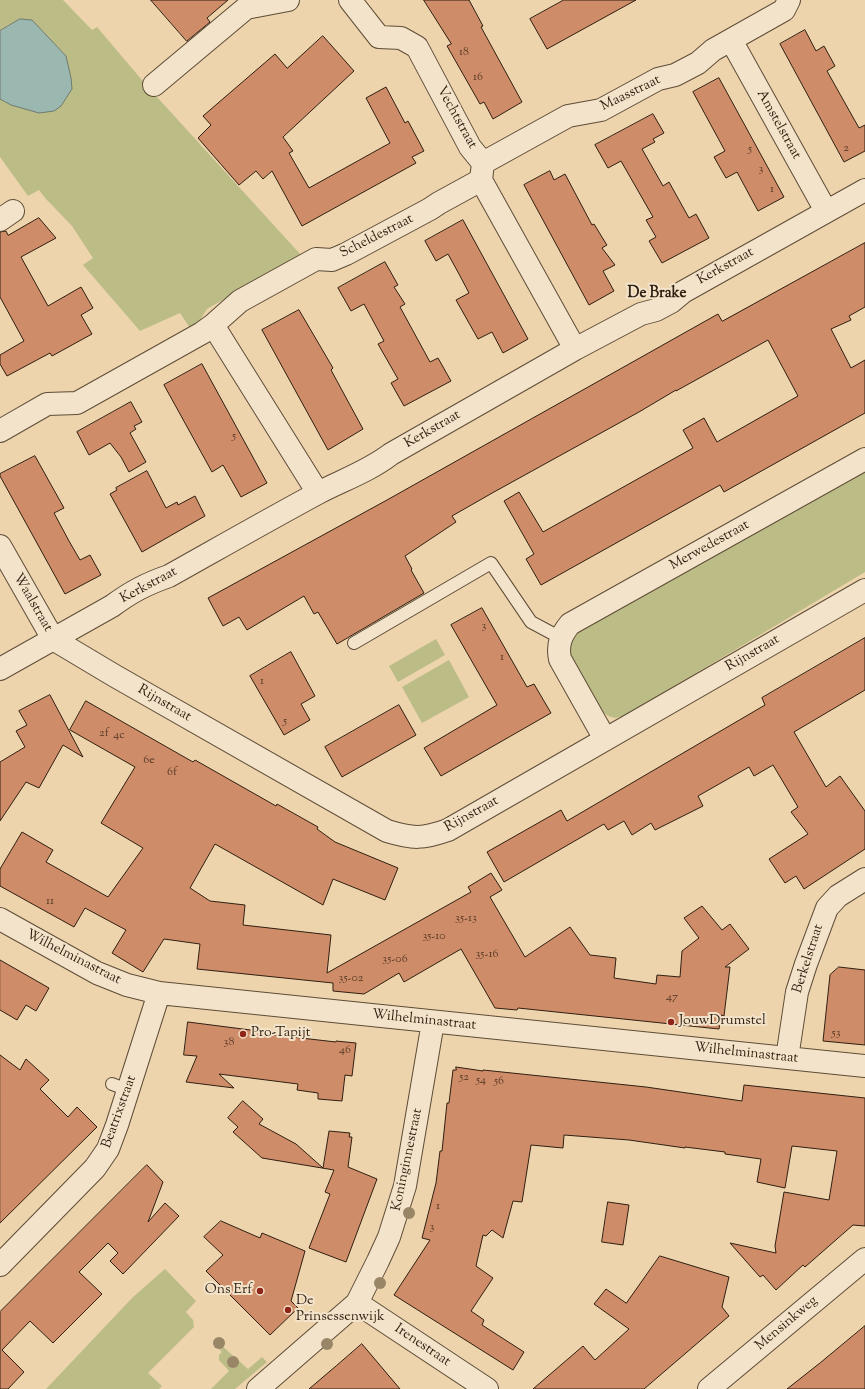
<!DOCTYPE html>
<html>
<head>
<meta charset="utf-8">
<style>
	body { margin:0 }
	canvas { display:block; background:#edd4ad }
</style>
</head>
<body>
<canvas width="865" height="1389"></canvas>
<script>
const c = document.querySelector('canvas').getContext('2d');
c.lineJoin = 'round';
function paint(path, color) {
  c.fillStyle = color;
  c.fill(path, 'evenodd');
}
function stroke(path, color, width, dash) {
  c.strokeStyle = color;
  c.lineWidth = width;
  c.lineCap = dash ? 'butt' : 'round';
  c.setLineDash(dash || []);
  c.stroke(path);
}
function label(font, color, halo, rows, align = 'center') {
  c.font = font + ' "Sorts Mill Goudy",serif';
  c.lineWidth = 4;
  c.setLineDash([]);
  c.textBaseline = 'middle';
  c.strokeStyle = halo;
  c.fillStyle = color;
  for (const [text, x, y, turn = 0] of rows) {
    c.save();
    c.translate(x, y);
    c.rotate((+turn || 0) * Math.PI / 180);
    c.textAlign = isNaN(turn) ? turn : align;
    if (halo) c.strokeText(text, 0, 0);
    c.fillText(text, 0, 0);
    c.restore();
  }
}
paint(new Path2D(`
	M0,0H63L92,30L97,27L147,86L301,255L207,309L198,323L190,328L180,313L140,331L83,265L93,258L72,226L46,199L39,190L28,196L0,157V99L11,105L61,106L72,89L66,56L32,20L9,25L0,31Z
	M865,469V572L628,714C621,717 614,720 607,715C597,709 578,671 571,659C568,647 572,637 580,628Z
	M436,639L445,655L398,682L389,666Z
	M449,660L469,697L422,723L402,687Z
	M165,1269L196,1301L186,1312L193,1320L194,1327L148,1373L162,1386L159,1389H46L133,1297Z
	M219,1338L223,1342L221,1345L248,1369L262,1357L267,1362L235,1389H211L229,1371L219,1360V1355L222,1352L213,1343Z`), '#bcbc87');
const water = new Path2D(`
	M20,19L32,20L66,56L71,78L72,89L61,106L54,111L39,113L11,105L0,99V31Z`);
paint(water, '#9ab7b0');
stroke(water, '#6f7a70', 1);
const building = new Path2D(`
	M151,0H228L207,18L210,22L187,41Z
	M424,0H469L483,26L481,27L522,102L493,119L484,102L480,104L447,46L451,44Z
	M564,0H636L547,49L530,19Z
	M805,30L816,51L824,46L835,66L827,71L859,128L865,125V151L844,162L780,44Z
	M323,36L354,71L283,137L293,151L289,153L309,188L390,143L366,98L386,87L405,123L408,121L424,151L412,157L416,163L302,226L272,171L263,179L256,171L239,185L198,138L211,125L203,116L275,54L287,68Z
	M719,78L784,197L758,211L737,172L726,178L714,157L725,151L693,92Z
	M653,114L664,133L653,139L655,142L642,149L663,186L669,182L689,218L696,214L709,238L662,263L649,241L656,237L646,220L653,217L621,161L608,168L595,145Z
	M550,171L554,180L565,174L592,225L594,224L605,242L607,245L602,248L615,265L603,271L614,291L589,305L524,185Z
	M39,218L56,238L21,257L48,306L81,287L93,308L81,315L92,334L52,356L50,353L7,376L0,364V355L24,341L0,297V232L6,231L8,235Z
	M463,220L528,339L503,353L492,332L478,339L456,300L469,293L459,274L448,254L436,261L425,241Z
	M865,243V307L849,316L851,320L831,329L851,368L865,360V413L724,492L720,485L541,585L526,559L534,554L504,501L519,492L543,532L693,448L683,430L704,418L717,442L798,396L768,340L676,391V390L639,412L494,492L452,516L456,522L405,556L412,569L411,570L424,593L337,644L318,612L314,614L304,596L247,630L239,617L223,626L208,598L387,500L718,314L722,321Z
	M385,262L398,285L394,287L405,304L400,307L430,362L438,358L451,381L404,406L391,383L398,379L378,344L384,341L364,304L351,311L338,288Z
	M299,310L333,368L331,370L363,429L328,450L262,330Z
	M202,364L267,483L241,497L223,465L212,472L164,385Z
	M131,402L142,422L134,426L136,429L130,433L146,462L129,472L121,457L110,443L89,455L77,432Z
	M35,456L64,508L54,513L69,541L80,560L90,555L101,575L65,594L0,476V474Z
	M147,471L166,508L177,502L178,505L195,496L205,516L142,552L110,494L117,490L116,488Z
	M482,608L527,687L534,684L551,713L441,776L424,748L497,705L451,625Z
	M865,638V690L794,732L826,787L840,776L865,811V849L804,889L796,876L785,883L769,859L808,834L791,812L798,807L773,765L754,776L749,767L698,796L703,806L655,830L651,823L632,835L624,821L608,830L604,824L504,882L487,852L561,810L567,821L765,705L762,698Z
	M291,652L315,696L301,704L310,720L284,735L250,676Z
	M50,695L83,757L63,745L39,788L26,782L0,821V762L25,747L16,731L27,725L19,711Z
	M86,701L193,762L195,760L276,806L277,804L318,827L317,829L335,842L398,868L385,900L333,879L323,905L215,844L190,888L210,901L245,905L243,925L331,935L327,973L471,892L468,887L491,873L502,890L490,897L525,957L570,927L590,955L616,958L614,978L656,984L657,975L680,977L682,951L699,938L684,918L702,906L722,930L730,924L749,949L725,967H730L724,1016L721,1015L719,1029L518,1008L517,1010L495,1008L461,949L404,982L399,973L364,994L333,991V983L197,969L200,944L164,939L143,972L112,953L126,930L85,908L74,927L0,886V869L22,832L53,850L46,862L108,897L143,848L101,823L135,767L70,730Z
	M399,705L416,735L342,777L325,747Z
	M0,960L49,988L36,1011L26,1005L17,1020L0,1010Z
	M839,967L865,970V1045L823,1041L830,975Z
	M188,1022L266,1032V1034L336,1042V1041L356,1043L352,1076L345,1075L342,1101L318,1099V1093L297,1090L298,1084L219,1074L234,1088L186,1082L197,1056L184,1055Z
	M0,1055L20,1070L26,1059L49,1080L40,1089L68,1117L77,1107L97,1127L0,1223Z
	M456,1067L483,1071V1070L646,1087L742,1101L744,1085L865,1098V1226L853,1225L805,1267L803,1265L776,1290L763,1275L760,1277L730,1243L776,1253L775,1246L784,1192L829,1200L837,1151L792,1146L785,1188L757,1182L761,1159L725,1154V1152L685,1147V1148L629,1140L564,1135L563,1148L531,1145L522,1202L513,1201L503,1238L492,1230L486,1236L483,1235L476,1266L493,1278L471,1311L484,1320L482,1325L524,1352L513,1370L394,1295L430,1240L422,1238L436,1183L440,1151H442L447,1103H449L453,1070H456Z
	M243,1101L263,1119L259,1124L296,1144L323,1168L329,1131L350,1133L349,1137H352L348,1167L377,1179L346,1262L309,1248L330,1194L325,1192L334,1170L262,1158L233,1132L238,1127L228,1118Z
	M147,1165L163,1182L148,1222L165,1203L179,1216L123,1274L110,1261L118,1253L108,1243L79,1272L102,1294L53,1343L30,1321L2,1350L24,1372L8,1389H0V1312Z
	M608,1202L629,1205L623,1245L602,1242Z
	M221,1221L260,1238L262,1233L305,1251L291,1301L298,1308L270,1335L206,1271L223,1255L204,1237Z
	M660,1256L729,1277L722,1307L729,1316L644,1389H533L583,1346L595,1360L629,1329L594,1304L606,1289L626,1303Z
	M865,1326V1389H787L820,1363Z
	M362,1344L400,1389H309L336,1366Z`);
paint(building, '#cf8c69');
stroke(building, '#2f1f10', 1);
const lane = new Path2D(`
	M354,643L491,563L531,622L561,638
	M112,1084L128,1090`);
const street = new Path2D(`
	M350,0L379,37L401,38L417,47L470,147L483,163L481,180L575,349
	M731,40L826,211
	M154,85L246,8L288,0
	M483,163L568,116L601,110L658,79L675,75L698,63L713,50L784,10L789,0
	M0,220L13,211
	M213,325L318,493
	M0,431L47,404L77,403L202,333L213,325L240,301L316,259L332,260L346,254L430,209L439,203L481,180
	M0,546L53,639L115,676L387,831C413,839 423,839 448,830L865,590
	M0,669L112,606C131,592 146,584 169,576C219,548 268,520 318,493C343,480 369,471 391,454L575,349L641,314L656,310L671,302L683,292L865,190
	M605,739L560,659C557,645 561,635 570,624L865,459
	M0,919L97,973L127,985L159,993L865,1066
	M787,1058L797,992L806,964L827,908L838,896L865,879
	M0,1265L95,1168L108,1149L117,1125L159,993
	M357,1303L487,1389
	M258,1389L357,1303L378,1261L389,1237L405,1186L433,1022
	M709,1389L865,1259`);
stroke(lane, '#5e4c37', 14);
stroke(street, '#5e4c37', 24);
stroke(lane, '#f3e3ca', 12);
stroke(street, '#f3e3ca', 22);
c.fillStyle = '#988667';
for (const [x, y] of [
	[409,1213],
	[380,1283],
	[219,1343],
	[327,1344],
	[233,1362]
]) {
  c.beginPath();
  c.arc(x, y, 6, 0, 2 * Math.PI);
  c.fill();
}
for (const [x, y, r, color] of [
	[671,1022,4,"#8f2418"],
	[243,1034,4,"#8f2418"],
	[260,1291,4,"#8f2418"],
	[288,1310,4,"#8f2418"]
]) {
  const dot = new Path2D();
  dot.arc(x, y, r, 0, 2 * Math.PI);
  c.fillStyle = color;
  c.fill(dot);
  stroke(dot, '#f3e3ca', 1.5);
}
label('12px', '#573a26', null, [
	["18",464,53],
	["16",478,78],
	["2",846,149],
	["5",750,150],
	["3",761,170],
	["1",772,190],
	["5",234,437],
	["3",484,627],
	["1",502,658],
	["1",262,682],
	["5",285,722],
	["2f",104,734],
	["4c",119,736],
	["6e",149,761],
	["6f",172,773],
	["11",50,902],
	["35-13",466,919],
	["35-10",434,937],
	["35-16",487,955],
	["35-06",395,960],
	["35-02",351,979],
	["47",672,998],
	["53",836,1034],
	["38",229,1043],
	["46",345,1051],
	["52",464,1078],
	["54",481,1081],
	["56",499,1082],
	["1",438,1207],
	["3",432,1228]
]);
label('14px', '#2f1f10', '#f3e3ca', [
	["Maasstraat",631,94,-26],
	["Vechtstraat",456,118,61],
	["Amstelstraat",778,125,61],
	["Scheldestraat",377,237,-27],
	["Kerkstraat",726,267,-29],
	["Kerkstraat",433,430,-30],
	["Merwedestraat",710,546,-29],
	["Kerkstraat",149,586,-28],
	["Waalstraat",32,603,60],
	["Rijnstraat",753,654,-30],
	["Rijnstraat",164,704,30],
	["Rijnstraat",472,815,-29],
	["Wilhelminastraat",73,958,27],
	["Berkelstraat",809,959,-72],
	["Wilhelminastraat",424,1021,6],
	["Wilhelminastraat",746,1054,6],
	["Beatrixstraat",120,1112,-70],
	["Koninginnestraat",408,1160,-78],
	["Mensinkweg",787,1324,-40],
	["Irenestraat",422,1346,34]
]);
label('14px', '#2f1f10', '#f3e3ca', [
	["JouwDrumstel",679,1022],
	["Pro-Tapijt",251,1034],
	["Ons Erf",252,1291,"right"],
	["De",296,1302],
	["Prinsessenwijk",296,1318]
], 'left');
label('bold 15px', '#2f1f10', '#f3e3ca', [
	["De Brake",657,294]
]);
</script>
</body>
</html>
